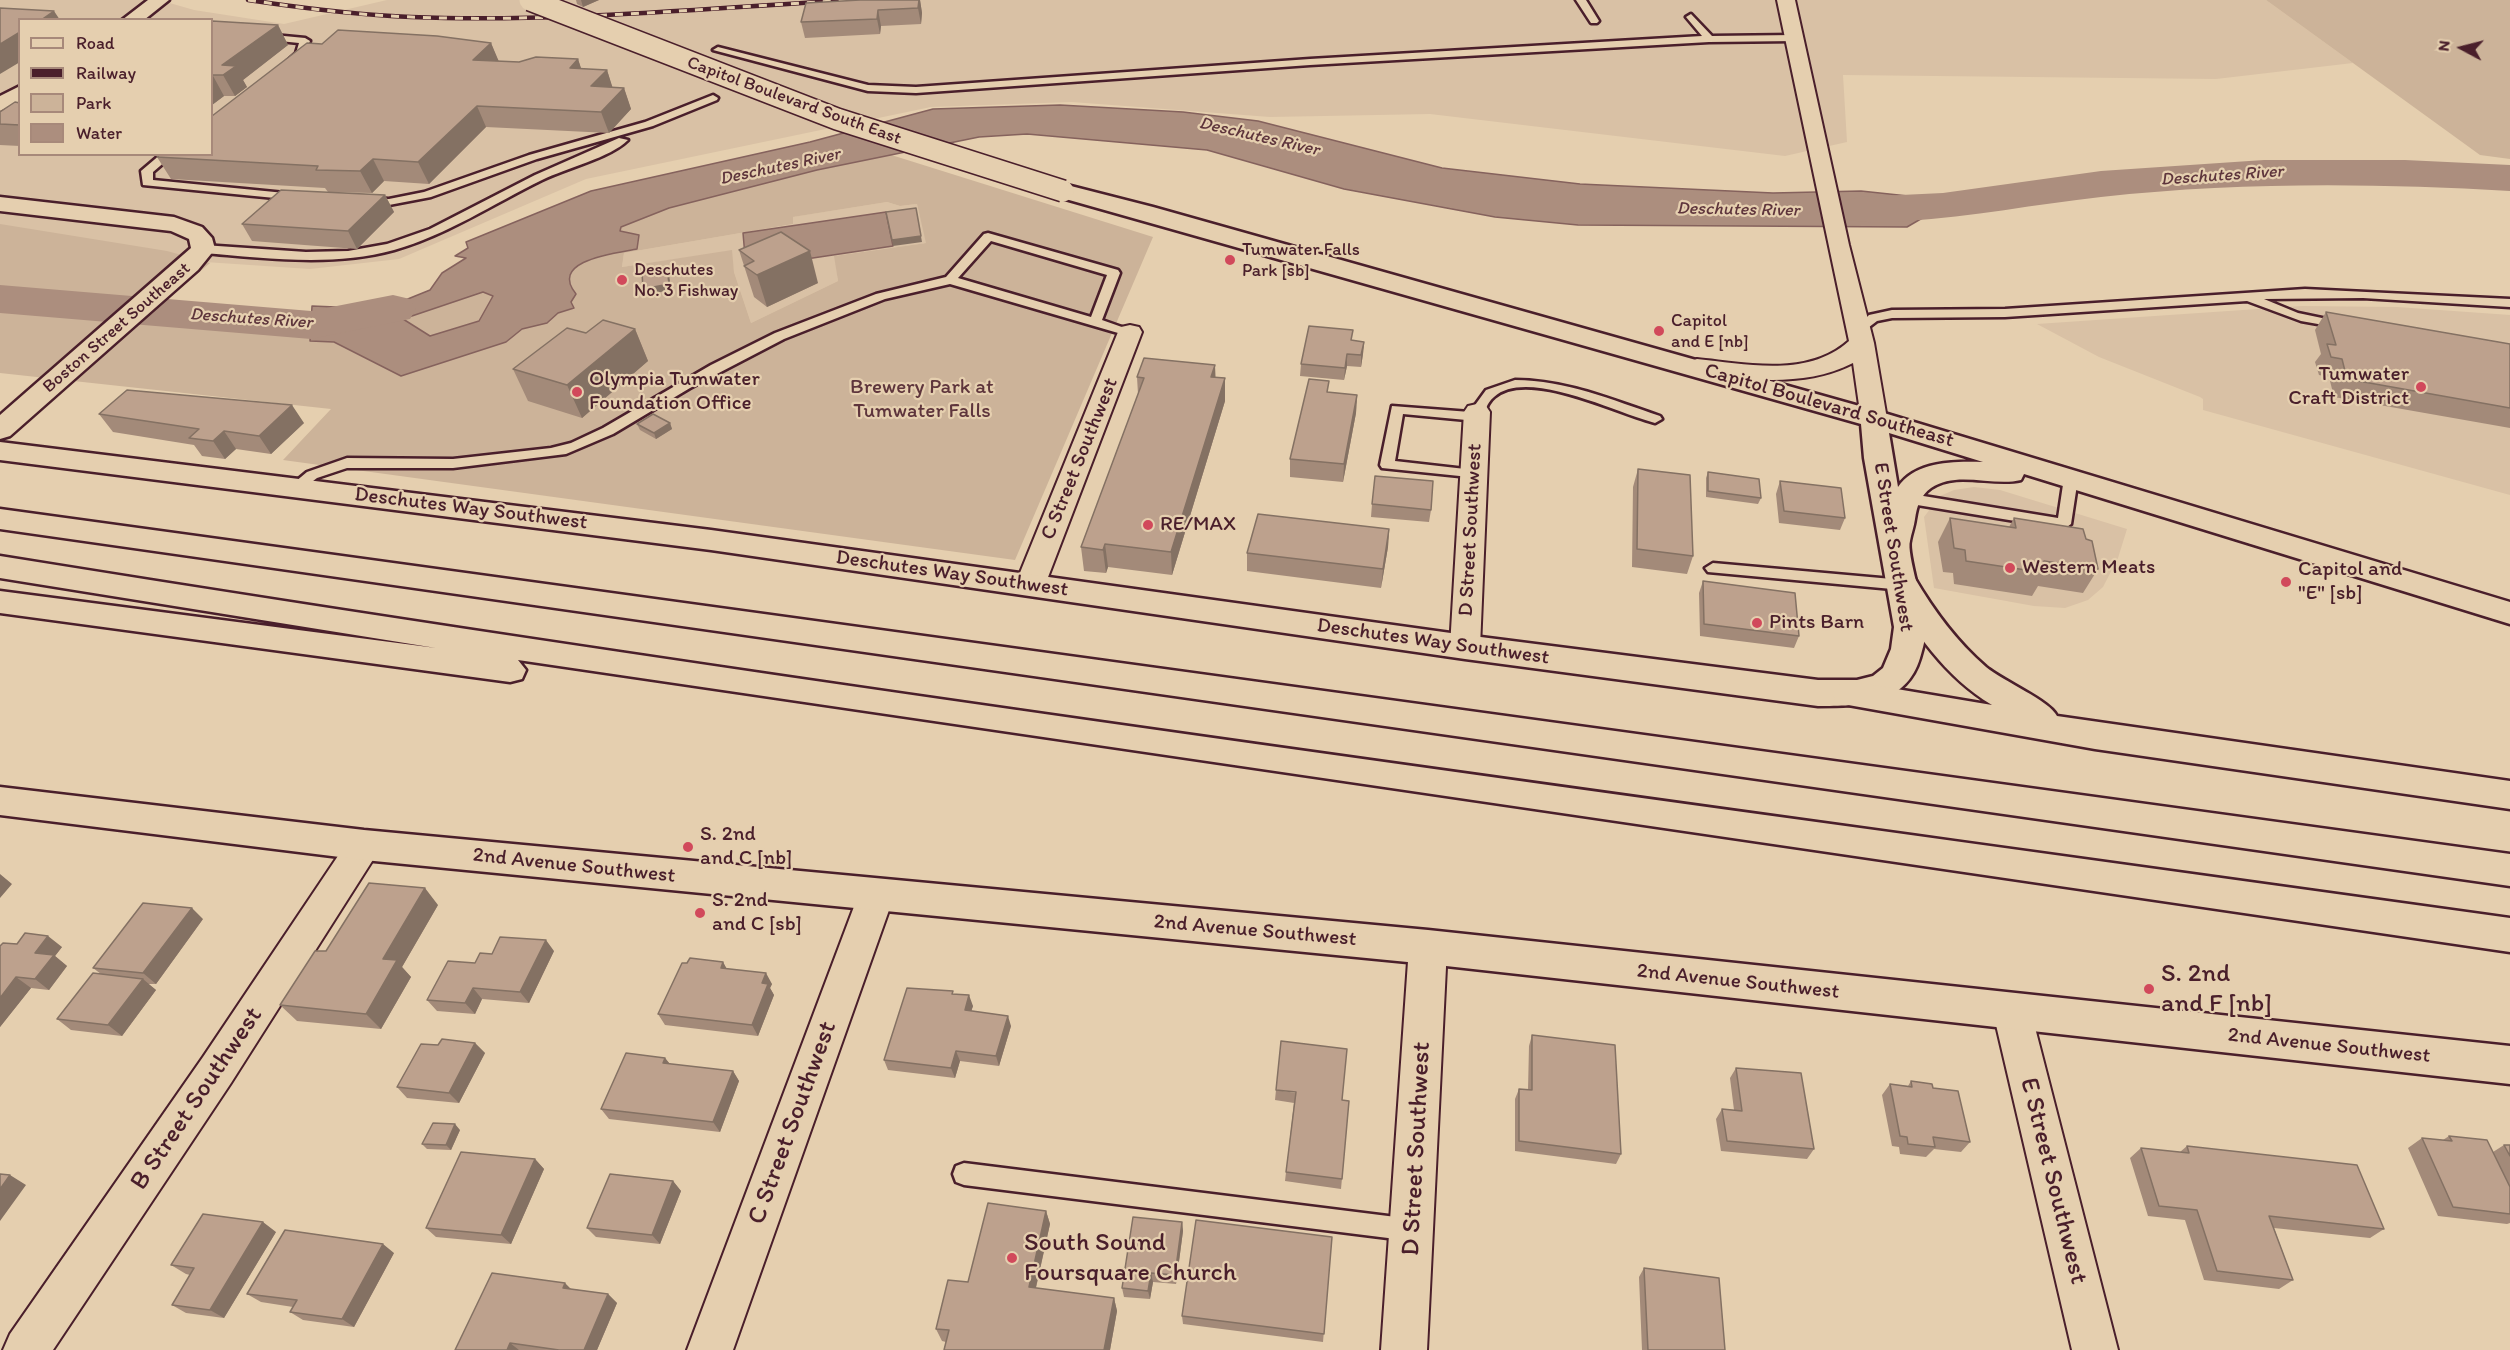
<!DOCTYPE html>
<html>
<head>
<meta charset="utf-8">
<style>
	body { margin:0 }
	#map { position:relative; width:2510px; height:1350px; overflow:hidden; background:#e5cfaf; font-family:Itim,sans-serif }
	canvas { display:block }
	.legend { position:absolute; left:18px; top:18px; width:195px; height:138px; box-sizing:border-box; background:#e5cfaf; border:2px solid #a7897a; margin:0; padding:8px 10px; list-style:none; font-size:18px; color:#4a1f2b }
	.legend li { display:flex; align-items:center; gap:12px; height:30px }
	.legend b { width:30px; border:2px solid #a7897a }
	.north { position:absolute; left:2432px; top:18px; width:60px; height:60px; -webkit-text-stroke:4px #e5cfaf; paint-order:stroke; rotate:277deg; font-size:16px; font-weight:700; line-height:24px; text-align:center; color:#4a1f2b }
	.north::after { content:''; display:block; margin:auto; width:21px; height:27px; background:#4a1f2b; clip-path:polygon(50% 0,100% 100%,50% 72%,0 100%) }
</style>
</head>
<body>
<div id="map">
<canvas width="2510" height="1350"></canvas>
<ul class="legend">
<li><b style="height:8px;background:#e5cfaf"></b>Road</li>
<li><b style="height:8px;background:#4a1f2b"></b>Railway</li>
<li><b style="height:16px;background:#ccb399"></b>Park</li>
<li><b style="height:16px;background:#ac8e7e"></b>Water</li>
</ul>
<div class="north">N</div>
</div>
<script>
const c = document.querySelector('canvas').getContext('2d');
c.lineJoin = 'round';
function paint(path, color) {
  c.fillStyle = color;
  c.fill(path, 'evenodd');
}
function stroke(path, color, width, dash) {
  c.strokeStyle = color;
  c.lineWidth = width;
  c.lineCap = dash ? 'butt' : 'round';
  c.setLineDash(dash || []);
  c.stroke(path);
}
function label(font, color, halo, rows, align = 'center') {
  c.font = font + ' Itim,sans-serif';
  c.lineWidth = 4.5;
  c.setLineDash([]);
  c.textBaseline = 'middle';
  c.strokeStyle = halo;
  c.fillStyle = color;
  for (const [text, x, y, turn = 0] of rows) {
    c.save();
    c.translate(x, y);
    c.rotate((+turn || 0) * Math.PI / 180);
    c.textAlign = isNaN(turn) ? turn : align;
    if (halo) c.strokeText(text, 0, 0);
    c.fillText(text, 0, 0);
    c.restore();
  }
}
paint(new Path2D(`
	M0,0H159L194,10L284,24L387,0H2266L2353,63L2216,79L1843,75L1847,142L1785,156L1430,114L1270,117L1072,102L931,107L586,179L399,259L310,269L160,259L0,226ZM20,20H212V154H20Z
	M887,202L900,206L917,204L927,243L835,256L838,281L751,323L734,272L731,251L622,267L624,253L793,224L792,217Z
	M2302,306L2397,307L2510,315V495L2203,410V399L2200,397L2099,357L2037,324Z
	M1974,487L2000,490L2127,529L2118,558L2103,587L2088,600L2065,608L2034,606L1934,588L1924,517L1940,496L1954,490Z`), '#d9c1a5');
paint(new Path2D(`
	M2266,0H2510V159L2480,155Z
	M869,148L1153,237L1015,560L283,460L331,409L0,373V224L167,251L210,263L153,311L311,325L387,311L590,220ZM887,202L900,206L917,204L926,243L834,256L838,281L751,323L734,272L732,250L622,267L624,253L793,224V217Z`), '#ccb399');
const water = new Path2D(`
	M1060,105L1183,112L1258,121L1442,168L1580,184L1773,193L1861,191L1908,196L1943,206L1907,227L1578,225L1495,217L1344,189L1207,150L1027,134L979,137L817,170L669,208L621,227L620,231L639,235L637,249C617,253 548,260 576,294L571,302L574,308L558,313L547,323L522,329L506,342L401,376L334,342L310,341L312,306L383,309L430,290L442,273L466,258L455,256L468,248L466,242L591,191L810,142L933,109ZM483,292L493,296L479,321L430,336L403,319Z
	M886,212L893,246L746,268L743,233Z`);
paint(water, '#ac8e7e');
stroke(water, '#85625d', 1.5);
paint(new Path2D(`
	M2264,160H2405L2510,165V191C2373,183 2237,182 2101,197C2036,204 1972,217 1907,221C1886,222 1865,224 1844,219L1837,210L1844,201L1859,197L1943,193L2101,171Z
	M0,285L311,311L393,295L410,299L416,309L410,319L311,339L0,313Z`), '#ac8e7e');
const lane = new Path2D(`
	M1576,0H1586L1599,21L1597,23H1591Z
	M1691,14L1712,36L1795,35L1800,38L1795,41L1709,42L1310,65L916,93L868,91L713,50L718,47L868,85L916,87L1310,59L1702,36L1686,17Z
	M263,34L305,38L310,41L304,56L292,64L287,61L296,53L299,43L260,39V35Z
	M713,95L718,98L717,100L653,126L537,159L431,197L389,205L366,204L360,201L366,198L389,199L424,192L529,155L645,122Z
	M619,138L628,140C610,158 566,168 542,180C493,204 447,235 394,250C332,267 266,258 203,253L197,249L203,245L306,252L348,251L387,244L430,229L535,175Z
	M161,154H174L153,172V180L295,194L301,197L295,200L143,185L141,171Z
	M988,233L1118,270L1120,273L1102,320L1136,332L1135,335H1125L950,284L885,299L784,339L690,388L613,434L566,454L453,468H347L317,478L301,490H291L289,487L307,472L347,458L453,459L551,448L571,443L603,428L711,365L775,333L876,294L946,277L984,234ZM991,241L1107,275L1091,317L958,278Z
	M2305,289L2510,299V307L2363,298L2264,299L2298,313L2346,323V329L2301,321L2247,301L2005,317L1892,318L1877,321L1860,334L1854,330L1869,315L1892,310L2005,309Z
	M1515,380C1566,380 1612,400 1660,416L1662,419L1655,423C1618,414 1527,367 1494,397C1486,403 1485,413 1482,420L1477,421L1403,414L1395,461L1474,470L1481,475L1479,478L1382,468L1380,465L1392,406L1470,412L1486,390Z
	M2071,473L2078,478L2071,524L2064,529L1905,503L1898,498L1905,493L2058,518L2064,478Z
	M1713,563L1903,580L1911,585L1903,590L1708,572L1705,568Z
	M964,1163L1412,1219L1420,1222L1423,1230L1420,1238L1412,1241L964,1185L956,1182L953,1174L956,1166Z`);
const street = new Path2D(`
	M1777,0H1795L1849,245L1874,343L1887,419L1883,425L1874,427L1865,425L1861,419L1853,363C1804,388 1750,379 1697,375L1688,372L1684,367L1688,362L1697,359C1747,364 1808,378 1849,341Z
	M1130,325L1139,327L1142,332L1045,585L1040,592L1030,595L1020,592L1015,585L1118,332L1121,327Z
	M1477,404L1486,406L1490,412L1480,647L1476,655L1465,658L1454,655L1450,647L1464,412L1468,406Z
	M364,831L376,835L381,845L376,855L231,1083L53,1350H3L10,1334L203,1057L352,835Z
	M876,881L889,885L894,896L733,1350H687L858,896L863,885Z
	M1428,931L1441,936L1447,947L1427,1350H1381L1409,947L1415,936Z
	M2012,995L2026,1000L2031,1012L2118,1350H2072L1993,1012L1998,1000Z`);
const secondary = new Path2D(`
	M148,0H169L144,20H122Z
	M20,86V101L0,111V96Z
	M1063,184L1153,207L1884,413L2510,602V624L2024,474L2021,480C1993,487 1957,470 1931,488C1920,496 1917,506 1915,519C1914,527 1911,534 1910,541C1906,553 1925,609 1926,627C1926,637 1923,648 1920,658C1906,705 1860,706 1818,706L1465,659L711,550L0,460V442L711,530L1465,635L1818,680H1857L1873,676L1883,668L1891,649L1894,627L1864,458L1861,424L1055,196L1052,191L1055,186ZM1889,433L1983,462C1955,461 1915,461 1898,487Z
	M0,197L174,217L202,227L212,238L215,249L198,270L10,436L0,439V415L191,248L189,239L171,231L0,211Z
	M0,787L364,830L1428,930L2510,1046V1084L1428,964L364,860L0,815Z`);
const highway = new Path2D(`
	M0,509L2510,854V886L0,529Z
	M0,556C834,691 1673,801 2510,918V952L518,660L526,670L522,679L510,682L0,613V591L436,648L0,578Z
	M1903,574L1914,577C1934,611 1956,641 1986,667C2003,681 2050,701 2057,716L2510,781V809L2095,749L1837,703L1832,694L1837,685L1849,681L1992,705C1944,676 1915,632 1887,585L1892,577Z`);
stroke(lane, '#4a1f2b', 5);
stroke(street, '#4a1f2b', 4);
stroke(secondary, '#4a1f2b', 5);
stroke(highway, '#4a1f2b', 5);
paint(lane, '#e5cfaf');
paint(street, '#e5cfaf');
paint(secondary, '#e5cfaf');
paint(highway, '#e5cfaf');
const rail = new Path2D(`
	M248,0C302,8 356,15 411,17C555,23 708,8 852,0`);
stroke(rail, '#4a1f2b', 4.5);
stroke(rail, '#e5cfaf', 3, [8]);
const secondaryBridge = new Path2D(`
	M530,0L837,119L1063,191`);
stroke(secondaryBridge, '#4a1f2b', 24, []);
stroke(secondaryBridge, '#e5cfaf', 21);
paint(new Path2D(`
	M576,0H599L583,7L577,4Z
	M860,0H920L922,13L921,24L881,26L880,34L805,38L801,22Z
	M212,21L278,25L288,45L243,80L247,87L235,96H224L212,105Z
	M491,43L498,61L519,62L578,59L581,69L607,70L612,87L624,88L631,109L609,133L486,127L429,184L384,181L372,193L328,192L385,195L394,212L357,249L252,241L242,224L328,192L325,188L171,179L157,157L322,44Z
	M20,103V146L0,145V112Z
	M739,250L818,283L767,307L754,297Z
	M2326,312L2510,344V428L2334,397L2329,377L2319,375L2315,362L2321,354L2315,330Z
	M635,329L648,361L582,418L528,401L513,369L586,333Z
	M1352,341L1364,342L1363,354L1361,367L1347,366L1344,380L1300,376L1301,364Z
	M1215,365V377L1225,401L1172,575L1108,567L1106,573L1084,571L1081,547L1138,394L1137,377Z
	M1328,392L1357,395L1356,413L1343,482L1290,477V459Z
	M99,414L304,423L271,454L236,449L225,459L202,456L194,445L113,432Z
	M670,423L672,429L656,439L640,430L637,424Z
	M1638,469L1693,556L1687,574L1632,567L1633,487Z
	M1708,472L1761,498L1758,504L1706,497V478Z
	M1780,481L1845,518L1840,530L1779,523L1776,494Z
	M1372,504L1431,510L1429,522L1371,517Z
	M1950,518L2009,527L2014,518L2086,539L2098,569L2083,593L2038,586L2032,596L1954,584L1953,573L1943,572L1938,542Z
	M1389,529L1388,547L1381,588L1247,571V553Z
	M1703,581L1799,636L1794,648L1700,636L1699,593Z
	M438,905L402,967L411,977L381,1029L297,1021L280,1005L326,951Z
	M203,919L156,984H148L156,990L122,1036L71,1030L57,1019L101,974L93,968Z
	M3,943L62,947L55,956L67,966L49,990L31,988L0,1027Z
	M554,951L529,1003L482,999L475,1014L437,1011L427,1000L475,963L492,954Z
	M723,962L726,968L772,984L770,988L774,995L758,1036L665,1025L658,1014L687,963Z
	M954,994L973,1006L971,1011L1011,1026L999,1066L960,1061L955,1078L888,1070L884,1060Z
	M1532,1035L1621,1154L1616,1164L1515,1151V1099L1519,1089L1528,1090L1529,1046Z
	M475,1043L485,1053L459,1103L407,1098L397,1087Z
	M665,1058L670,1064L733,1071L739,1081L720,1132L609,1119L601,1109Z
	M1736,1068L1814,1149L1807,1159L1721,1151L1716,1119L1722,1109L1734,1110L1730,1078Z
	M1911,1081L1933,1088L1970,1142L1961,1152L1934,1149L1926,1157L1900,1154L1899,1147L1892,1146L1882,1095L1890,1084L1908,1086Z
	M1276,1090L1349,1101L1341,1189L1285,1181L1294,1103L1275,1100Z
	M460,1130L451,1150L427,1149L422,1144Z
	M2449,1136L2493,1152L2504,1145H2510V1223L2507,1224L2438,1216L2408,1148L2422,1138L2443,1140Z
	M2187,1146L2384,1229L2370,1238L2274,1228L2293,1280L2279,1289L2204,1280L2185,1220L2148,1216L2130,1158L2141,1148L2180,1152Z
	M535,1159L544,1169L511,1244L436,1237L426,1228Z
	M673,1181L681,1191L660,1244L596,1237L587,1228Z
	M1046,1211L1050,1224L1036,1288L1114,1298L1117,1311L1110,1350H944L946,1342L942,1341L936,1329L968,1282Z
	M1182,1222L1183,1231L1176,1284L1153,1282L1150,1299L1124,1297L1122,1288Z
	M276,1232L224,1318L186,1313L172,1305L190,1275L186,1274L171,1265Z
	M1332,1237L1323,1342L1183,1324L1182,1316Z
	M394,1253L354,1327L303,1320L290,1312L293,1307L261,1302L247,1294Z
	M1644,1268L1725,1350H1642L1639,1277Z
	M572,1289L608,1294L617,1303L597,1350H455Z`), '#a38a79');
paint(new Path2D(`
	M581,0H599L583,7Z
	M919,0H920L922,13L921,24L918,8Z
	M878,10L881,26L880,34L877,19Z
	M54,11L60,20H41Z
	M278,25L288,45L243,80L247,87L235,96L223,75L222,65Z
	M20,32V62L0,74V44Z
	M491,43L500,64L473,60Z
	M578,59L585,80L570,68Z
	M607,70L614,92L591,86Z
	M212,74L224,96L212,105Z
	M624,88L631,109L609,133L601,112Z
	M477,106L486,127L429,184L418,162Z
	M373,159L384,181L372,193L360,171Z
	M385,195L394,212L357,249L348,231Z
	M917,214L922,242L893,246L892,240Z
	M810,251L818,283L767,307L757,275Z
	M667,268L669,274L671,290L645,295L643,289Z
	M635,329L648,361L582,418L567,385Z
	M1364,342L1363,354L1361,367V355Z
	M1347,354V366L1344,380L1345,368Z
	M1215,365L1216,388L1211,377Z
	M1225,378V401L1172,575L1171,552Z
	M1357,395L1356,413L1343,482L1344,464Z
	M292,405L304,423L271,454L259,436Z
	M670,423L672,429L656,439L654,433Z
	M224,431L236,449L225,459L213,441Z
	M1389,529L1388,547L1381,588L1383,569Z
	M1105,544L1108,567L1106,573L1103,550Z
	M0,874L12,884L0,898Z
	M425,888L438,905L402,967L411,977L381,1029L366,1014L383,959Z
	M192,908L203,919L156,984L143,973Z
	M48,936L62,947L55,956L67,966L49,990L35,979V953Z
	M546,940L554,951L529,1003L520,992Z
	M723,962L729,973L721,968Z
	M766,973L772,984L770,988L774,995L758,1036L752,1025L762,983Z
	M16,977L31,988L0,1027V998Z
	M143,979L156,990L122,1036L108,1025Z
	M473,988L482,999L475,1014L465,1003Z
	M969,995L973,1006L968,1021L965,1010Z
	M1008,1016L1011,1026L999,1066L996,1056Z
	M475,1043L485,1053L459,1103L449,1093Z
	M956,1051L960,1061L955,1078L951,1068Z
	M665,1058L673,1068L663,1063Z
	M733,1071L739,1081L720,1132L713,1122Z
	M455,1124L460,1130L451,1150L446,1145Z
	M535,1159L544,1169L511,1244L501,1235Z
	M10,1175L26,1185L0,1221V1189Z
	M673,1181L681,1191L660,1244L652,1235Z
	M1046,1211L1050,1224L1033,1300L1029,1287Z
	M263,1222L276,1232L224,1318L210,1310Z
	M1182,1222L1183,1231L1176,1284L1175,1275Z
	M383,1244L394,1253L354,1327L342,1319Z
	M1151,1273L1153,1282L1150,1299L1148,1291Z
	M565,1283L574,1292L563,1288Z
	M608,1294L617,1303L597,1350H584Z
	M1114,1298L1117,1311L1110,1350H1104Z
	M510,1343L519,1350H507Z`), '#847163');
const building = new Path2D(`
	M860,0H919L918,8L878,10L877,19L801,22L806,3Z
	M0,8L54,11L41,20H20V32L0,44Z
	M212,21L278,25L222,65L236,66L223,75H212Z
	M338,30L437,36L491,43L473,60L519,62L536,57L578,59L570,68L607,70L591,86L624,88L601,112L477,106L418,162L373,159L360,171L316,170L318,166L157,157L161,154H212V116L307,43L322,44Z
	M15,102L20,103V125L0,124V112Z
	M281,190L385,195L348,231L242,224Z
	M916,208L921,236L892,240L886,212Z
	M781,232L810,251L757,275L744,266L754,261L739,250Z
	M667,268L669,284L643,289L642,272Z
	M2326,312L2510,344V408L2347,379L2342,359L2331,357L2327,344L2336,345Z
	M603,320L635,329L567,385L513,369L567,328L586,333Z
	M1309,326L1353,330L1351,340L1364,342L1361,355L1347,354L1345,368L1301,364Z
	M1144,358L1215,365L1211,377L1225,378L1171,552L1105,544L1103,550L1081,547L1144,378L1137,377Z
	M1309,379L1329,381L1327,392L1357,395L1344,464L1290,459Z
	M127,390L292,405L259,436L224,431L213,441L189,438L199,429L99,414Z
	M653,414L670,423L654,433L637,424Z
	M1638,469L1690,475L1693,556L1637,549Z
	M1708,472L1759,479L1761,498L1708,491Z
	M1375,476L1433,481L1431,510L1372,504Z
	M1780,481L1841,488L1845,518L1784,511Z
	M1258,514L1389,529L1383,569L1247,553Z
	M1950,518L2016,528L2014,518L2083,529L2086,539L2092,541L2098,569L2044,561L2046,573L1966,561L1965,550L1954,548Z
	M1703,581L1795,593L1799,636L1704,624Z
	M369,883L425,888L383,959L397,960L366,1014L280,1005L315,951H326Z
	M143,903L192,908L143,973L93,968Z
	M25,933L48,936L35,953L54,955L35,979L16,977L0,998V946L3,943L17,944Z
	M500,937L546,940L520,992L473,988L465,1003L427,1000L448,961L475,963L480,953L492,954Z
	M690,958L723,962L721,968L766,973L762,983L768,984L752,1025L658,1014L682,963H687Z
	M93,973L143,979L108,1025L57,1019Z
	M907,988L953,991L952,994L969,995L965,1010L1008,1016L996,1056L956,1051L951,1068L884,1060Z
	M1532,1035L1615,1045L1621,1154L1519,1141V1089L1532,1090Z
	M442,1039L475,1043L449,1093L397,1087L421,1044L438,1045Z
	M1281,1041L1347,1049L1342,1100L1349,1101L1342,1179L1286,1172L1296,1092L1276,1090Z
	M626,1053L665,1058L663,1063L733,1071L713,1122L601,1109Z
	M1736,1068L1801,1073L1814,1149L1727,1141L1722,1109L1742,1111Z
	M1911,1081L1932,1084L1933,1088L1958,1091L1970,1142L1933,1137L1935,1147L1908,1144L1907,1137L1900,1136L1890,1084L1912,1087Z
	M433,1123L455,1124L446,1145L422,1144Z
	M2449,1136L2487,1140L2510,1187V1214L2453,1207L2422,1138L2452,1141Z
	M2504,1145H2510V1156Z
	M2187,1146L2357,1165L2384,1229L2269,1216L2293,1280L2217,1271L2197,1210L2159,1206L2141,1148L2189,1153Z
	M461,1152L535,1159L501,1235L426,1228Z
	M0,1174L10,1175L0,1189Z
	M610,1174L673,1181L652,1235L587,1228Z
	M988,1203L1046,1211L1029,1287L1114,1298L1104,1350H944L949,1330L936,1329L948,1280L968,1282Z
	M203,1214L263,1222L210,1310L172,1305L194,1268L171,1265Z
	M1133,1217L1182,1222L1175,1275L1151,1273L1148,1291L1122,1288Z
	M1196,1220L1332,1237L1324,1334L1182,1316Z
	M285,1230L383,1244L342,1319L290,1312L297,1300L247,1294Z
	M1644,1268L1719,1278L1725,1350H1648Z
	M492,1273L565,1283L563,1288L608,1294L584,1350H559L510,1343L507,1350H455Z`);
paint(building, '#bda18d');
stroke(building, '#847163', 1.5);
for (const [x, y, r, color] of [
	[1230,260,6,"#d1495b"],
	[622,280,6,"#d1495b"],
	[1659,331,6,"#d1495b"],
	[2421,387,6,"#d1495b"],
	[577,392,6,"#d1495b"],
	[1148,525,6,"#d1495b"],
	[2010,568,6,"#d1495b"],
	[2286,582,6,"#d1495b"],
	[1757,623,6,"#d1495b"],
	[688,847,6,"#d1495b"],
	[700,913,6,"#d1495b"],
	[2149,989,6,"#d1495b"],
	[1012,1258,6,"#d1495b"]
]) {
  const dot = new Path2D();
  dot.arc(x, y, r, 0, 2 * Math.PI);
  c.fillStyle = color;
  c.fill(dot);
  stroke(dot, '#e5cfaf', 2);
}
label('18px', '#4a1f2b', '#e5cfaf', [
	["Capitol Boulevard South East",794,101,20],
	["Boston Street Southeast",117,328,-41]
]);
label('italic 18px', '#5e353c', '#e5cfaf', [
	["Deschutes River",1259,137,13],
	["Deschutes River",780,167,-12],
	["Deschutes River",2222,176,-4],
	["Deschutes River",1738,210,1],
	["Deschutes River",251,319,4]
]);
label('18px', '#4a1f2b', '#e5cfaf', [
	["Tumwater Falls",1242,250],
	["Park [sb]",1242,271],
	["Deschutes",634,270],
	["No. 3 Fishway",634,291],
	["Capitol",1671,321],
	["and E [nb]",1671,342]
], 'left');
label('21px', '#4a1f2b', '#e5cfaf', [
	["Tumwater",2409,375,"right"],
	["Craft District",2409,399,"right"],
	["Olympia Tumwater",589,380],
	["Foundation Office",589,404],
	["RE/MAX",1160,525],
	["Western Meats",2022,568],
	["Capitol and",2298,570],
	["\"E\" [sb]",2298,594],
	["Pints Barn",1769,623],
	["S. 2nd",700,835],
	["and C [nb]",700,859],
	["S. 2nd",712,901],
	["and C [sb]",712,925]
], 'left');
label('21px', '#5e353c', '#e5cfaf', [
	["Brewery Park at",922,388],
	["Tumwater Falls",922,412]
]);
label('21px', '#4a1f2b', '#e5cfaf', [
	["Capitol Boulevard Southeast",1829,406,16],
	["C Street Southwest",1080,459,-68],
	["Deschutes Way Southwest",471,509,7],
	["D Street Southwest",1471,530,-87],
	["E Street Southwest",1893,547,81],
	["Deschutes Way Southwest",952,574,8],
	["Deschutes Way Southwest",1433,642,8],
	["2nd Avenue Southwest",574,866,6],
	["2nd Avenue Southwest",1255,931,5],
	["2nd Avenue Southwest",1738,982,6],
	["2nd Avenue Southwest",2329,1046,6]
]);
label('26px', '#4a1f2b', '#e5cfaf', [
	["S. 2nd",2161,974],
	["and F [nb]",2161,1004],
	["South Sound",1024,1243],
	["Foursquare Church",1024,1273]
], 'left');
label('26px', '#4a1f2b', '#e5cfaf', [
	["B Street Southwest",197,1099,-56],
	["C Street Southwest",793,1123,-70],
	["D Street Southwest",1417,1149,-87],
	["E Street Southwest",2053,1181,76]
]);
</script>
</body>
</html>
